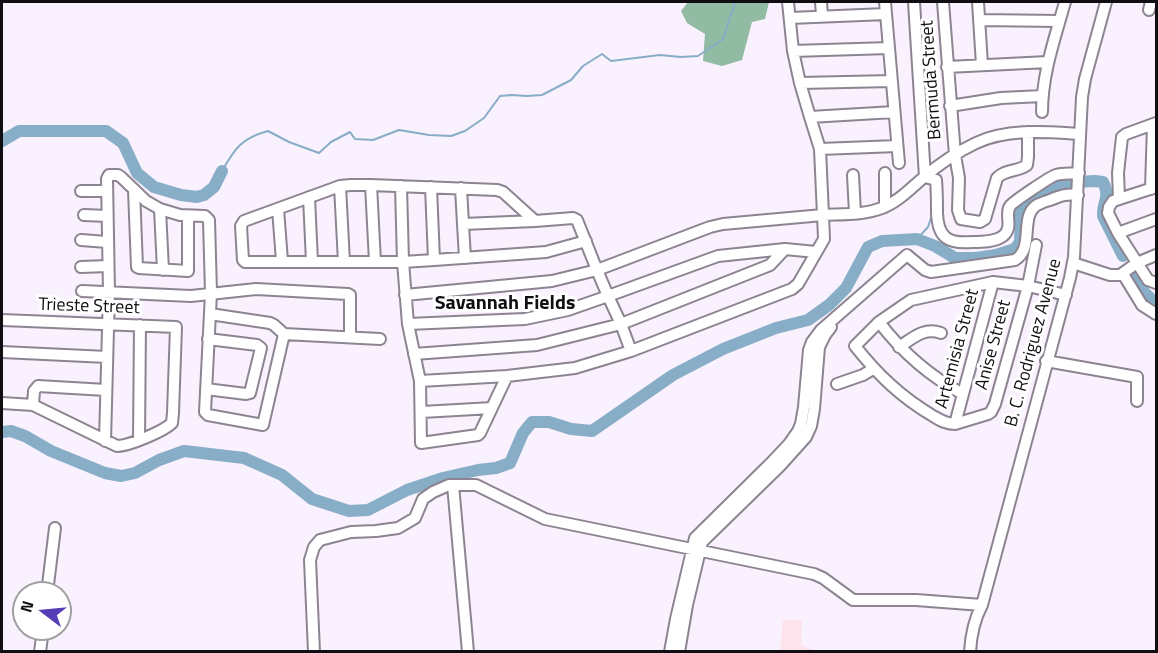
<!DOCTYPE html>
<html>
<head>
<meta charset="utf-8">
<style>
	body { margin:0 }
	#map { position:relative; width:1158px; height:653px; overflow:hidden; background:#f9f1fd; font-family:"Titillium Web",sans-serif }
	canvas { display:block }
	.frame { position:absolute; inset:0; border:3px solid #110e13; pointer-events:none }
	.north { position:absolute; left:12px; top:581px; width:60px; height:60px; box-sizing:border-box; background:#fff; border:2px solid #a09fa1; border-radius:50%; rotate:286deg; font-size:16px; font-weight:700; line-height:24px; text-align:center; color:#110e13 }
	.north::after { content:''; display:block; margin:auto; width:21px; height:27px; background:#543db5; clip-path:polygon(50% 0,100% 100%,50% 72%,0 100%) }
</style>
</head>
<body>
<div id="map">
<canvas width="1158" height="653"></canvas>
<div class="frame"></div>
<div class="north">N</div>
</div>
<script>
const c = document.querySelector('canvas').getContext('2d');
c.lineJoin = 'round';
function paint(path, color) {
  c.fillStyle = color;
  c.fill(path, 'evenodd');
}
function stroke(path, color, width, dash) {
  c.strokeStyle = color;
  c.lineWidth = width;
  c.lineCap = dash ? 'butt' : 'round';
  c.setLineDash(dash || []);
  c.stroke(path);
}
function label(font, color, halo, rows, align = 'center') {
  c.font = font + ' "Titillium Web",sans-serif';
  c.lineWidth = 6;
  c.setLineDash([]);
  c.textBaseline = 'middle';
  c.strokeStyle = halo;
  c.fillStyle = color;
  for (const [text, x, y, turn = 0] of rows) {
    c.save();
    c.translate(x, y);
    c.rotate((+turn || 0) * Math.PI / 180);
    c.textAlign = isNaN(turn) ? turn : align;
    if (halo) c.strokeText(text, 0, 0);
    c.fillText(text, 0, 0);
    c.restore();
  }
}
paint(new Path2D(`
	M783,619L802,621L801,645L815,651H780Z`), '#fce3ec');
paint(new Path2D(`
	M688,2H769L765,19L752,22L742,60L722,66L703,61L705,34L687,23L681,11Z`), '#92bba4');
stroke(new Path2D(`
	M222,171C235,148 242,138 268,131L289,142L319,153L331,142L350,132L355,139L373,140L399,130L429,135L451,136L465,131L484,118L500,96L512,95L527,96L542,95L571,80L583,66L602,54L611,61L660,55L681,57L698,56L723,39L735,2
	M917,239L928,227L932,215L931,185`), '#88adc7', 2);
stroke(new Path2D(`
	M2,141L19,131H106L123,143L137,173L154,187L181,195L197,197L204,195L214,187L222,171
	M1132,276L1145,293L1156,304
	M2,432L11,431L25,436L51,451L105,473L121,476L135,473L159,460L184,451L244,458L282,475L312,499L349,511L368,510L407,490L443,478L478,470L496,468L510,463L523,433L532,422H549L571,429L592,431L673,375L723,349L776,328L808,320L829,305L846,288L868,247L882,241L917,239L935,246L955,258H976L996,255L1015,249L1020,242L1021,208L1059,183L1095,181L1103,182C1111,198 1102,201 1103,216L1123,256`), '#88adc7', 12);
const minor = new Path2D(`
	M788,2L793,51L800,83L810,117L894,112
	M821,2L822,16
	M885,2L899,163
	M914,2L925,177L936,180C937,191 937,202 937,213C938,238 948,244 972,242C982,242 995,242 1003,236C1014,227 1004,215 1010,206C1013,202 1051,176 1056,175C1063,173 1071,174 1079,173
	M943,2L955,155L959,178L958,210L961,219L980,222L985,219L997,178C1005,169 1018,172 1027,165L1028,157V132
	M978,2L982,65
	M1149,10L1151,2
	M790,18L886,14
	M979,20L1059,21
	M793,51L889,48
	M947,67L1048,62
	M800,83L892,81
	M950,106L1001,98L1042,96
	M1042,112C1042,74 1055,38 1065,2
	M810,117L820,149L897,146
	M820,149L823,215C843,214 864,215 882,208C898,202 910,189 923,178C938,165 957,152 976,143C1008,128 1047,132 1080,134
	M853,175L855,213
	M371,185L375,262
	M340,186L344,262
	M401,186L403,262L434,260L431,187
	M1156,187L1113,201L1109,207L1108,213L1118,233L1148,280L1156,283
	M461,188L463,224
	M1151,189L1153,124
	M134,190L137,267L139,268L188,271V216
	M81,191H107
	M309,197L312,262
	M1119,198L1118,173L1122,137L1126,134L1156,123
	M885,207V173
	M160,209L163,270
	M278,209L282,261
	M84,215L107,216
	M1118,233L1156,219
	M81,240L107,242
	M1036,245L1028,286L995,404L991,412L988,414L955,424C946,424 940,420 933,416C901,397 878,375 855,346L879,322L911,300L993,282L1028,286L1066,295
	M465,258L463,224L535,221
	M434,260L546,252L586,241
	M1073,263L1110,275H1120L1137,263L1156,255
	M81,267L108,266
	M1123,274L1142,305L1156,314
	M82,291L191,296L256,289L348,294L350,295V337
	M405,295L552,281L597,270L577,220L573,218L535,221L503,192L497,190L371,185H351L340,186L244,221L241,226L243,260L245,262H403L408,324L420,381L421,443L478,435L480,433L507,376L575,368L631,351L792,289L798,284L824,239L823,215L723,224L710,227L597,270L608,296L718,256L785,249
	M210,314L270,323L274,325L284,334L380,339
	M2,320L176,327L173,413L172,423C164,431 129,446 117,446L33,405L2,403
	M879,322C902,352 929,376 963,394
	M408,324L525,319L568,310L608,296L621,324L631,351
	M899,347C913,338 924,327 941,333
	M2,352L107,357
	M414,354L537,345L621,324L770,265L785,249L816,252
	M1046,361L1137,377V401
	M420,381L507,376
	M837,384L863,375L873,369
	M206,389L246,394L250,393L261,348L257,345L208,339
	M33,405L34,391L38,386L106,390
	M422,412L492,408
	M955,424L993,282
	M139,440L140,325
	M105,441L109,292L107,179L109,175H118L121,177L146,201L160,209L180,215L205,216L209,220L211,293L205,412L208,415L263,425L284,334
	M453,485L468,652
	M47,593L55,528
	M40,652L43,629
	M314,652L310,560L314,547L320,540L351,532L376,531L398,528L415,518L423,499L433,492L449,485H476L545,519L814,574L823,578L853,600H916L982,605
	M670,652L676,619L695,538L772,462L789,444L798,431L801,424L804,407L809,350L812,342L821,330L907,255L925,270L931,272L1015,260C1035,248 1019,216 1037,205C1041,203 1046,201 1050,200C1060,196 1067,193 1078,195
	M679,652L687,605L702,542L780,466L806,437L811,426L814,409L819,347L825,335L831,327
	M970,652C971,634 974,620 982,605L1070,278L1074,257L1082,97L1085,79L1106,2`);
stroke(minor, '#8d8491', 14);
stroke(minor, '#fff', 10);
label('18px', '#110e13', '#fff', [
	["Bermuda Street",932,80,-94],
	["Trieste Street",89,307,2],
	["B. C. Rodriguez Avenue",1034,343,-75],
	["Anise Street",994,345,-75],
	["Artemisia Street",958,349,-75]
]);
label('bold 20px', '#110e13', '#fff', [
	["Savannah Fields",505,304]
]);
</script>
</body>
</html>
